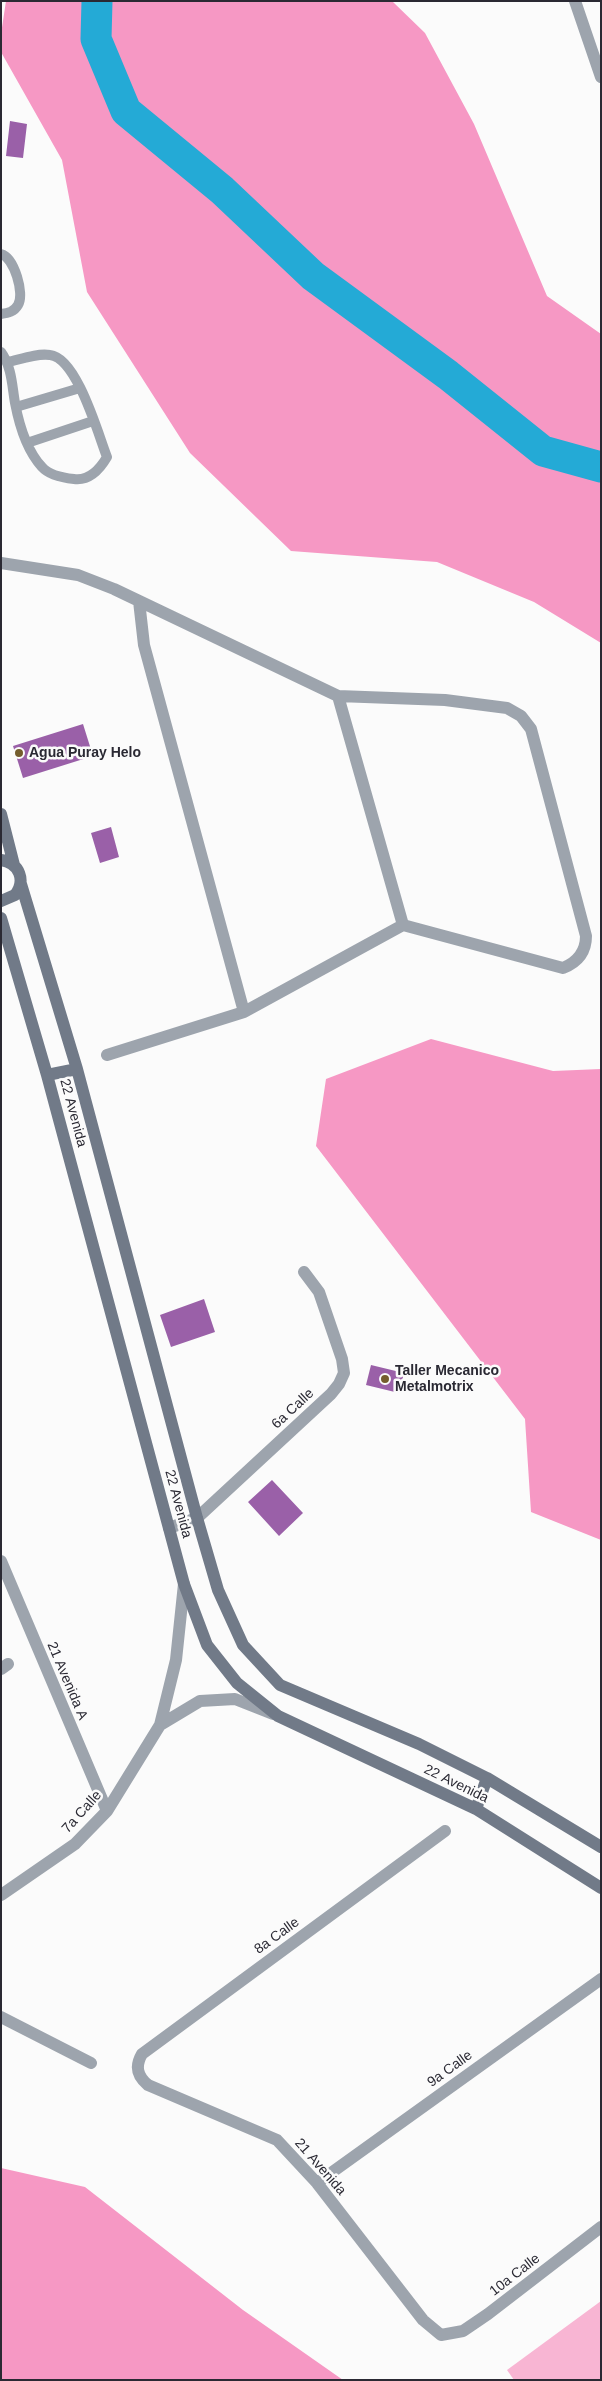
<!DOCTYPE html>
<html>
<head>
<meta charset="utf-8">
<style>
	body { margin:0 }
	#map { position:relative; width:602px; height:2381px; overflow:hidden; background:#fbfbfb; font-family:Helvetica,sans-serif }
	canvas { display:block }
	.frame { position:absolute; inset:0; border:2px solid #2a2933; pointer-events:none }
</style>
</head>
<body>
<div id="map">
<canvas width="602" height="2381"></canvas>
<div class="frame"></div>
</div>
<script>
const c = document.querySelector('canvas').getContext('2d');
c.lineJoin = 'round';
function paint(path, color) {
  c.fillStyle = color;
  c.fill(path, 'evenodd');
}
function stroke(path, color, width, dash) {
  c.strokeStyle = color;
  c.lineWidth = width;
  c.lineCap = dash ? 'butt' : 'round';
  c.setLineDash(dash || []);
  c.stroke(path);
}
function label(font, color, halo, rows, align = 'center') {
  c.font = font + ' Helvetica,sans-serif';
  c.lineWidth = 5;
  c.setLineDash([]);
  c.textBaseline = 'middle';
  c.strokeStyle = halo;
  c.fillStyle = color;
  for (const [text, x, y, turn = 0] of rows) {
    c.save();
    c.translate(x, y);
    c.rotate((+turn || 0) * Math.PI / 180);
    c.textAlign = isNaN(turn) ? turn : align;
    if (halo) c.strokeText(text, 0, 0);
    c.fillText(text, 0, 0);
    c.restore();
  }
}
paint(new Path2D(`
	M601,2301V2380H514L507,2370Z`), '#f8b5d3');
paint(new Path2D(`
	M6,1H392L425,33L474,124L547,296L601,334V643L534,602L437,562L291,551L190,453L87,292L62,160L1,52V34Z
	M431,1039L553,1071L601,1069V1540L531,1512L525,1419L316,1146L326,1079Z
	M1,2168L85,2187L243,2310L343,2380H1Z`), '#f698c4');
stroke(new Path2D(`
	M97,1L96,39L126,111L222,190L313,276L448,375L543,451L601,467`), '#24aad6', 31);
paint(new Path2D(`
	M10,121L27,124L23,158L6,156Z
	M83,724L93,756L23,778L13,746Z
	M111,827L119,857L100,863L91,833Z
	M204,1299L215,1332L171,1347L160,1315Z
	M371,1365L404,1373L399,1393L366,1385Z
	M272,1480L303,1513L279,1536L248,1502Z`), '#9a60a8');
stroke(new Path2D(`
	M1,254C14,257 25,294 18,305C14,312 8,313 1,314
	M1,352C12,367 12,386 15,403C19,424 27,451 42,467C49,475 64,478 74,479C89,481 100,469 107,457C98,434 77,358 50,355C37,353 21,359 8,362
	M16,407L80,388
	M27,443L93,421`), '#9da4ad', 10);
stroke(new Path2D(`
	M575,1L601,77
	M1,563L78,575L114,589L338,696L445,700L507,708L521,716L531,729L586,936C586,952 578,962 563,968L403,925L244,1012L107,1055
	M139,601L144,645L244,1012
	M338,696L403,925
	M169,1528L197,1518L331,1394L339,1384L344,1373L342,1359L319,1292L304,1272
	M1,1561L107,1811
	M1,1669L8,1664
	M160,1725L200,1701L235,1699L273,1714
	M445,1831L142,2054C135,2066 137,2076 148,2085L277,2140L317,2183L423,2320L441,2335L463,2331L488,2314L601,2227
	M1,1895L75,1844L107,1811L160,1725L176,1660L184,1584
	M1,2017L91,2063
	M317,2183L601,1979`), '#9da4ad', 12);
stroke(new Path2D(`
	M1,814L14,865
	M1,860C20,863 26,881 15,895L1,901
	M21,884L77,1069L197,1518L218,1590L243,1645L280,1685L419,1744L487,1778L601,1847
	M1,918L47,1075L184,1584L207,1645L237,1683L278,1716L476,1809L601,1888
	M47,1075L77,1069
	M476,1809L487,1778`), '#717a88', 12);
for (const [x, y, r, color] of [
	[19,753,5,"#745d2d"],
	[385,1379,5,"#745d2d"]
]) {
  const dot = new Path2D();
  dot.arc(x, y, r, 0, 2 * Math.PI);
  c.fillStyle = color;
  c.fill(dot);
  stroke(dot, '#fbfbfb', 2);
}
label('bold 14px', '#2a2933', '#fbfbfb', [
	["Agua Puray Helo",29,753],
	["Taller Mecanico",395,1371],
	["Metalmotrix",395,1387]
], 'left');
label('14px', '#2a2933', '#fbfbfb', [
	["22 Avenida",73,1113,75],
	["6a Calle",293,1409,-43],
	["22 Avenida",178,1504,75],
	["21 Avenida A",67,1681,67],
	["22 Avenida",456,1784,26],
	["7a Calle",82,1812,-48],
	["8a Calle",277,1936,-36],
	["9a Calle",450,2069,-36],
	["21 Avenida",320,2167,49],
	["10a Calle",515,2275,-38]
]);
</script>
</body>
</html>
